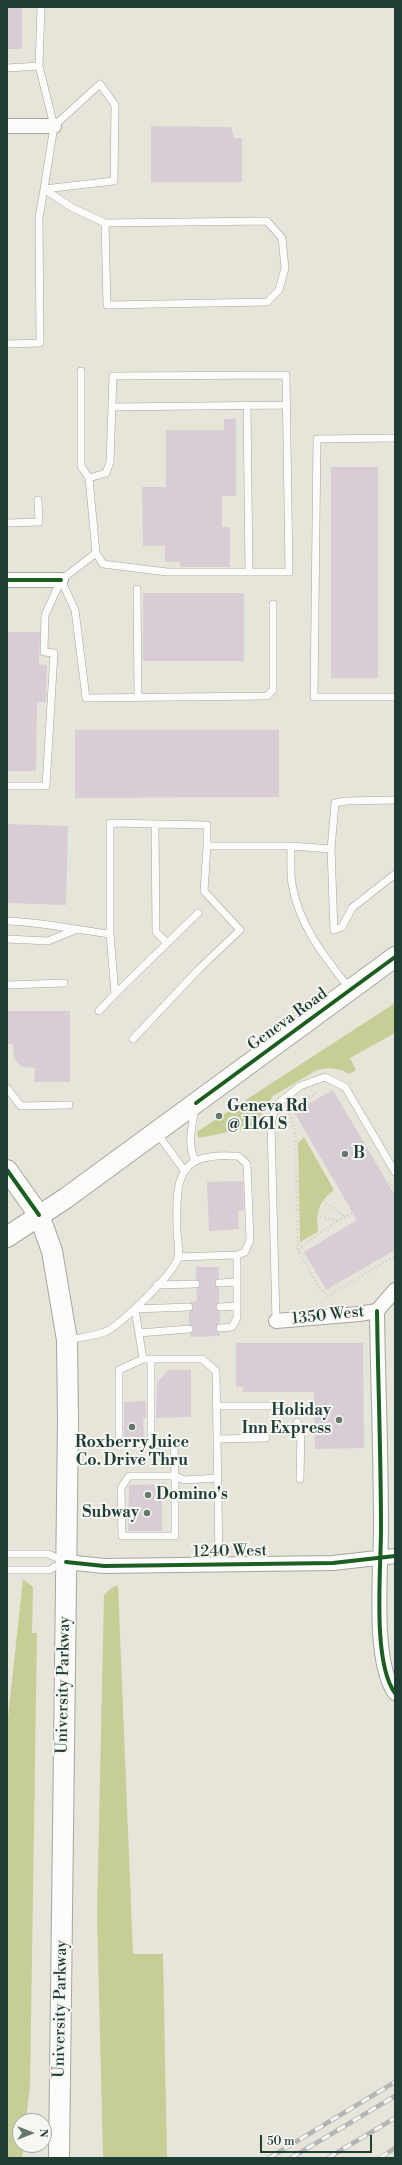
<!DOCTYPE html>
<html>
<head>
<meta charset="utf-8">
<style>
	body { margin:0 }
	#map { position:relative; width:402px; height:2165px; overflow:hidden; background:#e7e5d9; font-family:"Libre Bodoni",serif }
	canvas { display:block }
	.frame { position:absolute; inset:0; border:8px solid #1f3d34; pointer-events:none }
	.north { position:absolute; left:12px; top:2113px; width:40px; height:40px; box-sizing:border-box; background:#f6f6f2; border:1px solid #a0aca6; border-radius:50%; rotate:90deg; font-size:11px; font-weight:700; line-height:16px; text-align:center; color:#1f3d34 }
	.north::after { content:''; display:block; margin:auto; width:14px; height:18px; background:#65786e; clip-path:polygon(50% 0,100% 100%,50% 72%,0 100%) }
	.scale { position:absolute; left:260px; top:2135px; width:112px; height:18px; box-sizing:border-box; border:2px solid #1f3d34; border-top:0; padding-left:5px; font-size:12px; line-height:14px; white-space:nowrap; color:#1f3d34; -webkit-text-stroke:3px #f6f6f2; paint-order:stroke }
</style>
</head>
<body>
<div id="map">
<canvas width="402" height="2165"></canvas>
<div class="frame"></div>
<div class="north">N</div>
<div class="scale">50 m</div>
</div>
<script>
const c = document.querySelector('canvas').getContext('2d');
c.lineJoin = 'round';
function paint(path, color) {
  c.fillStyle = color;
  c.fill(path, 'evenodd');
}
function stroke(path, color, width, dash) {
  c.strokeStyle = color;
  c.lineWidth = width;
  c.lineCap = dash ? 'butt' : 'round';
  c.setLineDash(dash || []);
  c.stroke(path);
}
function label(font, color, halo, rows, align = 'center') {
  c.font = font + ' "Libre Bodoni",serif';
  c.lineWidth = 4;
  c.setLineDash([]);
  c.textBaseline = 'middle';
  c.strokeStyle = halo;
  c.fillStyle = color;
  for (const [text, x, y, turn = 0] of rows) {
    c.save();
    c.translate(x, y);
    c.rotate((+turn || 0) * Math.PI / 180);
    c.textAlign = isNaN(turn) ? turn : align;
    if (halo) c.strokeText(text, 0, 0);
    c.fillText(text, 0, 0);
    c.restore();
  }
}
paint(new Path2D(`
	M395,1003V1033L350,1058L356,1070L349,1074L342,1070L328,1068L317,1070L273,1096L252,1129L237,1130L199,1138L197,1135L198,1131Z
	M304,1137L334,1190C318,1202 316,1213 318,1232L300,1242L298,1143Z
	M23,1579L33,1587L32,1633H37L30,2086L26,2121H20V2145H24L22,2158H7V1726Z
	M118,1585L133,1954H163L167,2158H103L97,1914L104,1595L111,1588Z`), '#c7ce95');
paint(new Path2D(`
	M7,7H22V49H7Z
	M151,126L231,127L234,138H242V182H151Z
	M224,419H236V496H222V527H230V567H180V562H165V546H143L142,487H166V430H224Z
	M331,467H378V678H331Z
	M143,593H244V661H143Z
	M7,632H40L39,664L47,665L46,702H37L36,771H7Z
	M75,730H279V797L75,798Z
	M7,824L68,826L66,905L7,903Z
	M7,1011H70V1082H34L35,1068L21,1067L14,1058L13,1044H7Z
	M333,1090L395,1195V1250L326,1290L304,1252L357,1220L294,1112Z
	M243,1181L244,1211H238L239,1229L209,1231L207,1182Z
	M196,1267H219V1278L214,1283L219,1288V1302L215,1307L220,1312V1323L215,1328L220,1333V1336L190,1337V1334L194,1329L189,1324V1312L194,1307L189,1302L197,1301L196,1289L201,1284L196,1279Z
	M236,1343H363L364,1448L315,1449L314,1392H243V1387H236Z
	M168,1370H191V1417L156,1418L157,1383Z
	M146,1401V1418H143L144,1439L124,1438V1402Z
	M162,1484V1531H128L129,1485Z`), '#d8cdd5');
const lane = new Path2D(`
	M41,7L39,66L54,126L44,189L114,181L115,105L100,84L54,126
	M7,68L39,66
	M7,344L40,343L39,218L44,189L71,207L105,223L267,221L282,238L285,268L279,290L267,302L107,305L105,223
	M81,371V466L89,478
	M247,405L249,572
	M112,407L287,405
	M395,438L317,439L314,697H395
	M7,523L39,522L38,500
	M61,580L75,610L86,698L267,696L273,690V604
	M137,589L138,697
	M7,786H46L54,653L44,652L45,615L61,580L96,553L103,564L167,572H289L286,375L113,376L110,462L106,473L89,478L96,553
	M395,800L346,801L335,803L331,849L334,930L342,927L352,908L395,874
	M155,824L156,932L167,943
	M331,849L291,846C291,858 290,872 292,884C299,926 324,956 349,988
	M7,921C42,922 76,930 110,934V823L207,825V846H291
	M7,939L48,941L75,930
	M7,985L64,983
	M115,994L198,913
	M99,1011L115,994L110,934
	M133,1039L199,969L240,930L204,891L207,846
	M7,1088L21,1106L69,1105
	M156,1132L184,1170
	M195,1161C187,1144 192,1126 195,1108
	M219,1283L237,1282
	M157,1285L196,1284
	M220,1307L237,1306
	M135,1309L143,1359H202L216,1371L219,1564
	M135,1309L189,1307
	M276,1321L271,1125L275,1106L300,1086L325,1077L345,1087L395,1172
	M220,1328L232,1327L237,1318V1255
	M139,1333L189,1329
	M69,1340C81,1337 97,1336 107,1331C122,1323 175,1273 178,1257C180,1249 177,1238 177,1230C177,1200 172,1161 210,1157C219,1155 229,1156 238,1156L247,1164L250,1240L245,1252L237,1255L178,1257
	M143,1359L119,1370V1443L174,1445L175,1476H129L121,1488L122,1536H175V1476L184,1480L218,1478
	M217,1406H274
	M297,1422L301,1429L300,1479
	M217,1439L266,1438
	M151,1444V1360
	M7,1554H48L64,1561
	M7,1570H49L64,1562`);
const street = new Path2D(`
	M7,126H54
	M7,580H61
	M377,1311C378,1383 381,1456 381,1529C381,1569 372,1662 395,1693
	M276,1321L359,1314L377,1311L395,1290
	M66,1562L104,1566L333,1563L395,1556`);
const secondary = new Path2D(`
	M7,1170L39,1215L52,1251L67,1340L68,1420L59,2158
	M7,1237L66,1198L395,957`);
stroke(lane, '#a4a69f', 8);
stroke(street, '#a4a69f', 16);
stroke(secondary, '#a4a69f', 22);
stroke(new Path2D(`
	M298,1103L317,1093
	M288,1110L295,1129L298,1250L319,1287L328,1296L395,1256
	M389,1181L395,1191
	M297,1182L344,1216
	M297,1210L337,1221
	M298,1249L337,1221L353,1213`), '#c9ccc8', 2.5, [1, 3]);
stroke(lane, '#fbfbf9', 7);
stroke(street, '#fbfbf9', 14);
stroke(secondary, '#fbfbf9', 20);
const rail = new Path2D(`
	M269,2158L395,2082
	M291,2158L395,2096
	M328,2158L395,2118
	M380,2158L395,2148`);
stroke(rail, '#b2b5b3', 4.5);
stroke(rail, '#f6f6f2', 3, [9]);
stroke(new Path2D(`
	M7,580H61
	M196,1103L395,957
	M7,1170L39,1215
	M377,1311C378,1383 381,1456 381,1529C381,1569 372,1662 395,1693
	M66,1562L104,1566L333,1563L395,1556`), '#1b5e20', 4);
for (const [x, y, r, color] of [
	[219,1116,4,"#65786e"],
	[345,1154,4,"#65786e"],
	[339,1420,4,"#65786e"],
	[132,1427,4,"#65786e"],
	[148,1495,4,"#65786e"],
	[147,1513,4,"#65786e"]
]) {
  const dot = new Path2D();
  dot.arc(x, y, r, 0, 2 * Math.PI);
  c.fillStyle = color;
  c.fill(dot);
  stroke(dot, '#f6f6f2', 1.5);
}
label('16px', '#1f3d34', '#f6f6f2', [
	["Geneva Road",288,1020,-36],
	["1350 West",328,1316,-6],
	["1240 West",230,1552,-1],
	["University Parkway",64,1685,-89],
	["University Parkway",61,2009,-89]
]);
label('bold 16px', '#1f3d34', '#f6f6f2', [
	["Geneva Rd",227,1107],
	["@ 1161 S",227,1125],
	["B",353,1154],
	["Holiday",331,1411,"right"],
	["Inn Express",331,1429,"right"],
	["Roxberry Juice",132,1443,"center"],
	["Co. Drive Thru",132,1461,"center"],
	["Domino's",156,1495],
	["Subway",139,1513,"right"]
], 'left');
</script>
</body>
</html>
